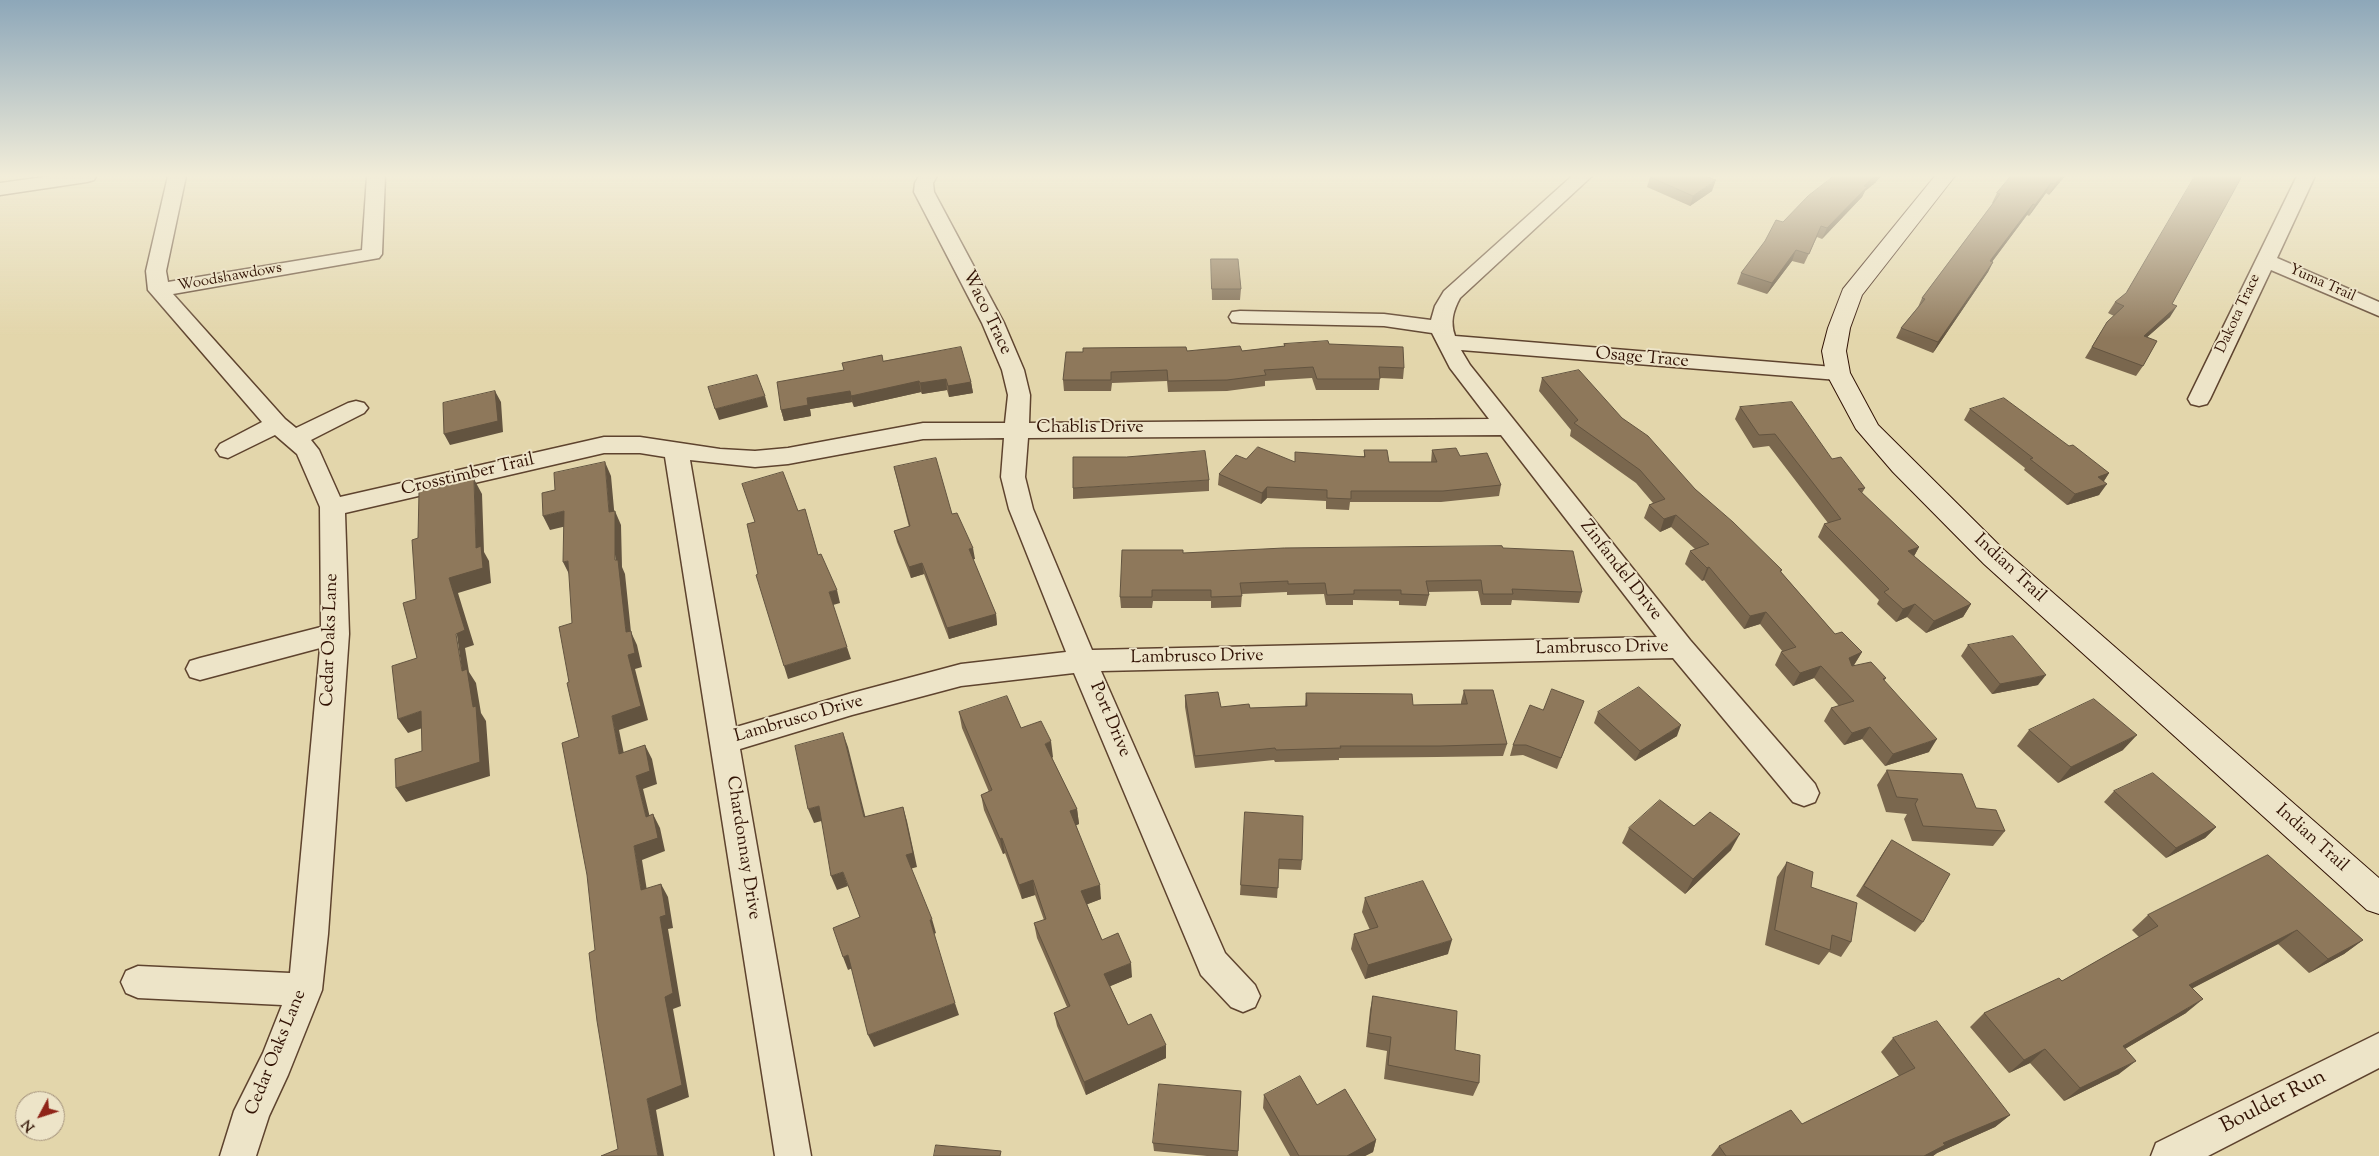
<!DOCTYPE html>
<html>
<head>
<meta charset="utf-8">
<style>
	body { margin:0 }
	#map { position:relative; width:2379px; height:1156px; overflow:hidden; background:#e3d6ab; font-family:"Sorts Mill Goudy",serif }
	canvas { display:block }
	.north { position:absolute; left:15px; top:1091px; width:50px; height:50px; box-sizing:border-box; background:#ede4c8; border:1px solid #a2907a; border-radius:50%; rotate:230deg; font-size:14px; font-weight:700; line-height:20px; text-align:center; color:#311204 }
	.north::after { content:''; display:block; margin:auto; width:18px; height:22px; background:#8f2418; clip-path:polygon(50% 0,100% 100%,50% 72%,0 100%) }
</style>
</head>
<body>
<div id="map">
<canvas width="2379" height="1156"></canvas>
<div class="north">N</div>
</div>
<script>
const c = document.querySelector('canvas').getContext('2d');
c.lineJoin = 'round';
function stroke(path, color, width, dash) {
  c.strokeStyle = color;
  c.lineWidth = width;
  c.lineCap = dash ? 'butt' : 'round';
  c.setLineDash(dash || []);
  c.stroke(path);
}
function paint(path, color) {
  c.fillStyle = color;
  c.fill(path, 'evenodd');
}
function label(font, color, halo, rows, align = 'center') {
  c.font = font + ' "Sorts Mill Goudy",serif';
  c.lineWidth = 4;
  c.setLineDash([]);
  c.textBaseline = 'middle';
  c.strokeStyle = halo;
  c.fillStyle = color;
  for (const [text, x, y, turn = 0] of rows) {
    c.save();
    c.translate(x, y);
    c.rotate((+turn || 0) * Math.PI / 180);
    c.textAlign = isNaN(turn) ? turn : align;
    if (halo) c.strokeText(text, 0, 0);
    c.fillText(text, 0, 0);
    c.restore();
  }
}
const street = new Path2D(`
	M51,176H96L94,180L87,182L0,195V183Z
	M168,176H186L166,271L168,282L362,250L367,176H385L382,254L379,258L173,294L285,419L296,428L348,403L356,401L364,403L368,408L364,413L311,440L319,450L340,497L604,437H640L720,449L755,451L788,448L923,423H1005L1008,395L1002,370L982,323L914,192L915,183L919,176H937L933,183L934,192L1004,323L1024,370L1030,395L1029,423L1489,419L1450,368L1432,333L1384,326L1240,323L1232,322L1229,317L1232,312L1240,311L1384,314L1431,320L1435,306L1444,291L1572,176H1592L1460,298C1453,311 1450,322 1455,336L1846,368L1849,373L1846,378L1838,380L1461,350L1470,365L1690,640L1815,784L1819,793L1815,802L1804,806L1793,802L1673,658L1101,671L1225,953L1255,985L1260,996L1255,1007L1243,1012L1231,1007L1201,975L1074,673L961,686L852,715L740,749L811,1156H775L665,457L640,453H604L345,513L349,634L328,934L322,990L288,1075L269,1116L256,1156H220L234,1111L263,1053L282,1005L138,998L126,993L121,982L126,971L138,966L290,973L320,648L200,680L190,677L186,669L190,661L200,658L321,627L320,507L297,454L275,435L228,458L220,456L216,450L220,444L262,422L148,290L146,271ZM1501,435L1657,637L1092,650L1033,509L1025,477L1028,438ZM1004,438L1001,477L1009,509L1066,652L961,664L852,693L736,727L690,460L755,467L788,464L923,439Z
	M2297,176H2315L2277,258L2379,302V316L2271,270L2210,399L2207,404L2199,406L2191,404L2188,399Z
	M2379,1033V1068L2208,1156H2151L2156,1143Z`);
const secondary = new Path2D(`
	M1935,176H1955L1862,295L1850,328L1846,351L1850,373L1878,425L2004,550L2379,878V914L2367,910L1984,564L1893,472L1856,429L1826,373L1822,351L1828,328L1843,289Z`);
stroke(street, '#5e432e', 3);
stroke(secondary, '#311204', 2);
paint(street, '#ede4c8');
paint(secondary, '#ede4c8');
paint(new Path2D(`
	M1834,176H1881L1875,183L1865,191L1862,197L1822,239L1817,237L1804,264L1792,261L1767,294L1737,284L1741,273L1783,222Z
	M2011,176H2065L2049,195L2046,193L2029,216L2027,215L1992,262H1993L1988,272L1933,353L1896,338L1901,328L1918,307L1922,298L1993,203H1992L1997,193Z
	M1650,177L1712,191L1690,206L1647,187Z
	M1211,259L1241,289L1240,300H1212Z
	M2115,302L2172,304L2170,317L2147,337L2143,366L2136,376L2085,358L2107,322L2114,316L2108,313Z
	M1284,344H1329L1404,368L1403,379L1380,378L1379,390H1316L1312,378L1265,381V386L1227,391L1168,392L1167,381L1112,383L1111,391H1064L1063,380L1187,351H1242L1284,346Z
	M883,361L971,382L973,393L949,397L947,390L922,394L921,392L854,407L852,402L810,409L811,416L784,421L781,410L844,370Z
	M1542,378L1622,418L1695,489L1782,570L1781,572L1835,634L1862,652L1854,665L1886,678L1884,681L1929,752L1885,766L1862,739L1844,745L1824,721L1831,708L1839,706L1814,678L1793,686L1775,665L1781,652H1783L1760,624L1744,629L1704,580L1702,581L1685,564L1690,551L1695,549L1671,527L1660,532L1644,518L1649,505L1653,503L1636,483L1570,436L1571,430L1539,391Z
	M1740,407L1832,459L1865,488L1862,493L1919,547L1914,556L1971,604L1963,617L1926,633L1907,617L1896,622L1877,604L1879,600L1818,537L1824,524L1828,523L1769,446L1753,448L1735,419Z
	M1970,409L2069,446L2109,473L2104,481L2099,495L2067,505L2024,470L2025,468L1964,420Z
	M1364,450L1389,462H1431L1432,450L1460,456L1501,485L1499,496L1441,502H1350L1349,510L1326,509V501L1267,498L1261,504L1218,485L1219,474L1246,459L1295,462L1364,456Z
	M894,467L952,514L975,559H973L996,614L997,625L949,639L924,574L911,578L897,542L894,531L909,527Z
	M1209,480V491L1073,499V488Z
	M1503,548L1582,592L1579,603L1512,600L1511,605H1481L1478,591L1428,592L1429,595L1426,606L1399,605V601L1353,600V605H1326L1324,594L1287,595V592L1242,594L1241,607L1211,608V601H1153L1152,608H1121L1120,597L1183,553Z
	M1968,645L2038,685L1992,694L1961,656Z
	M1464,690L1507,744L1503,756L1437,757L1339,758V760L1275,762L1274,760L1195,768L1185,707V695L1221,707L1250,708L1305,706L1306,693L1413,705L1461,704V702Z
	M1584,701L1557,769L1523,755L1510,756L1513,745L1543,710Z
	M959,712L1021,728L1053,757L1052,758L1077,809L1079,824L1076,825L1101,899L1087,904L1102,940L1132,977L1110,986L1128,1025L1166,1058L1086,1095L1057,1026L1054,1013L1067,1007L1037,938L1034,923L1044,920L1035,895L1022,899L1005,853L1003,854L984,810L981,795L989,792L962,728Z
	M1598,712L1677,736L1635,761L1594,723Z
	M2029,730L2123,750L2058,783L2017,746Z
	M1887,770L1976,808L2005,831L1993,846L1912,841L1904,819L1907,814L1886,812L1877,785Z
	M2114,791L2216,827L2205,838L2166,858L2104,802Z
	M1245,812L1302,860L1301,870L1279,869L1277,898L1240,895Z
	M1694,826L1731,850L1685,894L1622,843L1629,828Z
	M1892,840L1923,922L1915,932L1856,896L1885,850Z
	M2268,855L2363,940L2344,954L2309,973L2278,944L2192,988L2186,1013L2125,1049L2119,1074L2064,1101L2030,1063L2009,1073L1970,1027L1984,1013L2062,981L2139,937L2132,930L2148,915Z
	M1787,862L1811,887L1851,942L1841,957L1829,952L1819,965L1765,945L1777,877Z
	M1365,898L1448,954L1365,979L1351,949L1354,934L1370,930L1362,912Z
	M1373,996L1455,1050L1479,1083L1473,1096L1384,1079L1387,1051L1366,1047L1370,1010Z
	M1893,1038L2010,1115L1995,1127L1937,1153L1933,1156H1711L1719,1146L1802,1124L1899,1076L1881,1052Z
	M1241,1091L1238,1156H1207L1154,1151L1153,1143Z
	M1264,1095L1317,1105L1376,1140L1373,1152L1365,1156H1290L1263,1108Z`), '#7a674e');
paint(new Path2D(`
	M1875,176H1881L1875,183L1865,191L1862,197L1822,239L1827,228L1864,186Z
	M2062,176H2065L2049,195L2055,184Z
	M1716,180L1712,191L1690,206L1693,196Z
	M2051,183L2046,193L2029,216L2035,205Z
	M2033,204L2027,215L1985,271L1990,261Z
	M1796,250L1792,261L1767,294L1772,283Z
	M1993,262L1988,272L1933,353L1938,342Z
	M2177,306L2170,317L2136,347L2144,336Z
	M946,379L947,390L922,394L920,383Z
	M919,381L921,392L854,407L851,396Z
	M971,382L973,393L949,397L948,386Z
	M495,391L501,402L503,432L450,445L444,434Z
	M850,391L852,402L810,409L811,416L784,421L781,410L807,398Z
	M765,396L768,407L719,420L715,409Z
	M605,462L611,476L615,520V511L621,525L622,567L625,574L631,632L637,645L642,667L635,669L648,720L619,730L627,768L619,754L612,716L628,655L626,632L609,512Z
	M2109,473L2102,484L2098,477Z
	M474,479L482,494L484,552L489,561L491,583L458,593L474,645L465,648L469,672L476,683L481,713L486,721L490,776L406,802L396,788L473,707L462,671L449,578L476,548Z
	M2107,484L2099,495L2067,505L2075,494Z
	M1267,487V498L1261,504L1262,493Z
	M564,511L571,525L550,530L543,516Z
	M1676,515L1671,527L1660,532L1664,519Z
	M1919,547L1912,560L1908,551Z
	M973,548L975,559L970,560L969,549Z
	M568,561L570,576L563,562Z
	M922,563L924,574L911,578L909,567Z
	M1709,567L1704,580L1702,581L1707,568Z
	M837,590L840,603L833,605L829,592Z
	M1915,604L1907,617L1896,622L1903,609Z
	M1971,604L1963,617L1926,633L1934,621Z
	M1766,612L1760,624L1744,629L1750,616Z
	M996,614L997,625L949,639L947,628Z
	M847,647L851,659L788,679L784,666Z
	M1862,652L1854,665L1842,670L1849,658Z
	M1821,666L1814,678L1793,686L1800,673Z
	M2046,675L2038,685L1992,694L2000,684Z
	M421,711L431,725L408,733L398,719Z
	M1681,725L1677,736L1635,761L1640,751Z
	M1870,727L1862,739L1844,745L1852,733Z
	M843,733L848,747L869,831L864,817Z
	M2137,735L2123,750L2058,783L2071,767Z
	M1937,739L1929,752L1885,766L1893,754Z
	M1051,741L1053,757L1047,759L1045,744Z
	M645,745L652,759L657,784L643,789L653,830L646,817L636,776Z
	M819,806L825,820L814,823L808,809Z
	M903,807L907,821L917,867L910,869L906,855Z
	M1077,809L1079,824L1072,827L1070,811Z
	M653,814L660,828L665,851L642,860L649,903L641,890L634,846Z
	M2216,827L2205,838L2166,858L2176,848Z
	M1740,834L1731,850L1685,894L1693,879Z
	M1002,838L1005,853L1003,854L1000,839Z
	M843,872L848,886L837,890L831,876Z
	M1033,880L1035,895L1022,899L1019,885Z
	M661,884L668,897L673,928L668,929L681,1006L673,1009L689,1097L656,1110L664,1156H658L647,1099L665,997L660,917Z
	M1100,885L1101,899L1083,906L1081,891Z
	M932,919L936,933L934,934L930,920Z
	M2297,930L2278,944L2172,999L2189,985Z
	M1452,940L1448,954L1365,979L1368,965Z
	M2363,940L2344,954L2309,973L2328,959Z
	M848,955L853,968L848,970L843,957Z
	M1131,963L1132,977L1106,988L1104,974Z
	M2203,999L2186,1013L2106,1060L2123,1046Z
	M955,1003L959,1015L874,1047L868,1035Z
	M1166,1045V1058L1086,1095L1084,1082Z
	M2045,1049L2030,1063L2009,1073L2024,1060Z
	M2136,1061L2119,1074L2064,1101L2080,1088Z
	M2010,1115L1995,1127L1937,1153L1933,1156H1924L1943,1143Z
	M1376,1140L1373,1152L1365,1156H1347Z`), '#635440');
const building = new Path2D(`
	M1651,176H1705L1716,180L1693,196L1650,177Z
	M1834,176H1875L1864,186L1867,187L1827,228L1821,226L1809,254L1796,250L1772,283L1741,273L1765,241L1776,220L1783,222L1808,196Z
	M2011,176H2062L2055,184L2051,183L2035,205L2033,204L1990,261L1993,262L1938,342L1901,328L1925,299L1922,298L2000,194L1997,193Z
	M2195,176H2242L2172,304L2177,306L2144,336L2157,341L2143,366L2092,347L2107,322L2124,306L2115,302L2126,293Z
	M1211,259H1238L1241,289H1212Z
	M1328,341L1329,344L1403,347L1404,368L1379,367L1380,379H1317L1313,367L1264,370L1266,375L1227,380L1168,381L1167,370L1111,372V380H1063L1066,352H1083V348L1186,347L1187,351L1240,346L1242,351L1285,346L1284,344Z
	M961,347L971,382L948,386L946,379L920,383L919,381L851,396L850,391L807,398L808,405L781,410L777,382L844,370L842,363L882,355L883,361Z
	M1579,370L1622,418L1648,436L1695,489L1733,522L1782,570L1780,571L1835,634L1842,632L1862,652L1849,658L1852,666L1871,662L1886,678L1883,679L1937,739L1893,754L1870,727L1852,733L1831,708L1854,701L1821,666L1800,673L1781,652L1796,647L1766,612L1750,616L1709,567L1707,568L1690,551L1709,544L1676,515L1664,519L1649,505L1665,499L1640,470L1574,423L1578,420L1542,378Z
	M757,375L765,396L715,409L708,387Z
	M495,391L498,421L444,434L443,403Z
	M2004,398L2069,446L2073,445L2109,473L2098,477L2107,484L2075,494L2030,459L2033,458L1970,409Z
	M1792,402L1832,459L1841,457L1865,488L1858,489L1919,547L1908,551L1971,604L1934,621L1915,604L1903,609L1884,592L1889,589L1824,524L1841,519L1775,434L1759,435L1740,407Z
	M1258,447L1295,462V452L1365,457L1364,450H1387L1389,462H1437L1432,450L1456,448L1460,456L1487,453L1501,485L1443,491H1351V499L1327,498V490L1267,487L1262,493L1219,474L1236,455L1246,459Z
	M1205,451L1209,480L1073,488V457H1126Z
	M936,458L952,514L957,513L973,548L969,549L996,614L947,628L922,563L909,567L894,531L910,526L894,467Z
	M605,462L609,512L615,511V560H618L626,632L631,631L635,653L628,655L641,706L612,716L619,754L645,745L650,771L636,776L646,817L653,814L658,838L634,846L641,890L661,884L666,915L660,917L673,993L665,997L682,1085L647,1099L658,1156H601L618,1149L597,1021L589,953L595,950L587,875L562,743L579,737L567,683L569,682L559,627L572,623L568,561L563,562L564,511L543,516L542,493L555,490L554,473Z
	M783,472L798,511L805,509L818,555L821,554L837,590L829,592L847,647L784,666L756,575L758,574L747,524L755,522L742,484Z
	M474,479L476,548L481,546L483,568L449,578L465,630L456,634L462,671L467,669L473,707L476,706L480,762L396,788L395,759L422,751L421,711L398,719L392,666L417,658L403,603L416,599L412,540L418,538L419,492Z
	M1502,546L1503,548L1573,551L1582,592L1512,589L1513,594H1483L1481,580L1426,581L1429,595L1401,594V590H1354V594L1327,595L1325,583L1288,584V581L1240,583L1242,596L1211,597V590H1152V597H1120L1122,550H1183V553L1284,548Z
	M2013,636L2046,675L2000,684L1968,645Z
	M1639,687L1681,725L1640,751L1598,712Z
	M1552,689L1584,701L1561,758L1526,745H1513L1530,705L1543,710Z
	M1464,690H1493L1507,744L1440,746H1340L1341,748L1276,750L1275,748L1195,756L1185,695L1218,692L1221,707L1249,704L1250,708L1307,706L1306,693L1412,694L1413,705L1467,704Z
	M1007,696L1021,728L1041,721L1051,741L1045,744L1077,809L1070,811L1100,885L1081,891L1102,940L1118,933L1131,963L1104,974L1128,1025L1151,1014L1166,1045L1084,1082L1054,1013L1070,1006L1034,923L1046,919L1033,880L1019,885L1002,838L1000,839L981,795L992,790L959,712Z
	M2094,699L2137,735L2071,767L2029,730Z
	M843,733L864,817L903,807L913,853L906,855L932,919L930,920L955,1003L868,1035L848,955L843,957L833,928L860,917L843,872L831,876L819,806L808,809L795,746Z
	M1887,770L1962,774L1976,808L1996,810L2005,831L1923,826L1915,804L1918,799L1897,797Z
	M2153,773L2216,827L2176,848L2114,791Z
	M1660,800L1694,826L1710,812L1740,834L1693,879L1629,828Z
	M1245,812L1303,816L1302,860L1279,859L1278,888L1241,885Z
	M1892,840L1950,874L1923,922L1864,886Z
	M2268,855L2363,940L2328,959L2297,930L2189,985L2203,999L2123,1046L2136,1061L2080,1088L2045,1049L2024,1060L1984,1013L2059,978L2062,981L2158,926L2148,915Z
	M1787,862L1813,872L1811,887L1857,903L1851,942L1832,935L1830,950L1775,930Z
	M1423,881L1452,940L1368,965L1354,934L1378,927L1365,898Z
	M1373,996L1457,1011L1455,1050L1480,1055L1479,1083L1388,1065L1391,1037L1369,1033Z
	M1937,1021L2010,1115L1943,1143L1945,1145L1924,1156H1726L1719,1146L1791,1110L1802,1124L1915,1068L1893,1038Z
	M1300,1076L1317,1105L1345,1089L1376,1140L1347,1156H1299L1264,1095Z
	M1159,1084L1241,1091L1238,1151L1153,1143Z
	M936,1145L1001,1151L1000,1156H934Z`);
paint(building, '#8e785b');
stroke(building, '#635440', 1);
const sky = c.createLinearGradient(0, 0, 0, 338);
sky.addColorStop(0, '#8da7b9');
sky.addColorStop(0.52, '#f2edd9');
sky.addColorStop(1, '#f2edd900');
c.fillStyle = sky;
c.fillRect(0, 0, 2379, 338);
label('15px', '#311204', '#ede4c8', [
	["Woodshawdows",230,278,-10],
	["Yuma Trail",2322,284,24],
	["Dakota Trace",2239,314,-65]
]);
label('18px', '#311204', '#ede4c8', [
	["Waco Trace",986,313,64],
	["Osage Trace",1642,359,5],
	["Chablis Drive",1090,429],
	["Crosstimber Trail",468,476,-13],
	["Indian Trail",2009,569,43],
	["Zinfandel Drive",1620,571,52],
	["Cedar Oaks Lane",331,640,-88],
	["Lambrusco Drive",1602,649,-1],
	["Lambrusco Drive",1197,658,-1],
	["Lambrusco Drive",799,720,-16],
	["Port Drive",1109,720,67],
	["Indian Trail",2311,839,42],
	["Chardonnay Drive",742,848,81],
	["Cedar Oaks Lane",277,1053,-68]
]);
label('21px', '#311204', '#ede4c8', [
	["Boulder Run",2274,1103,-27]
]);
</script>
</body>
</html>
